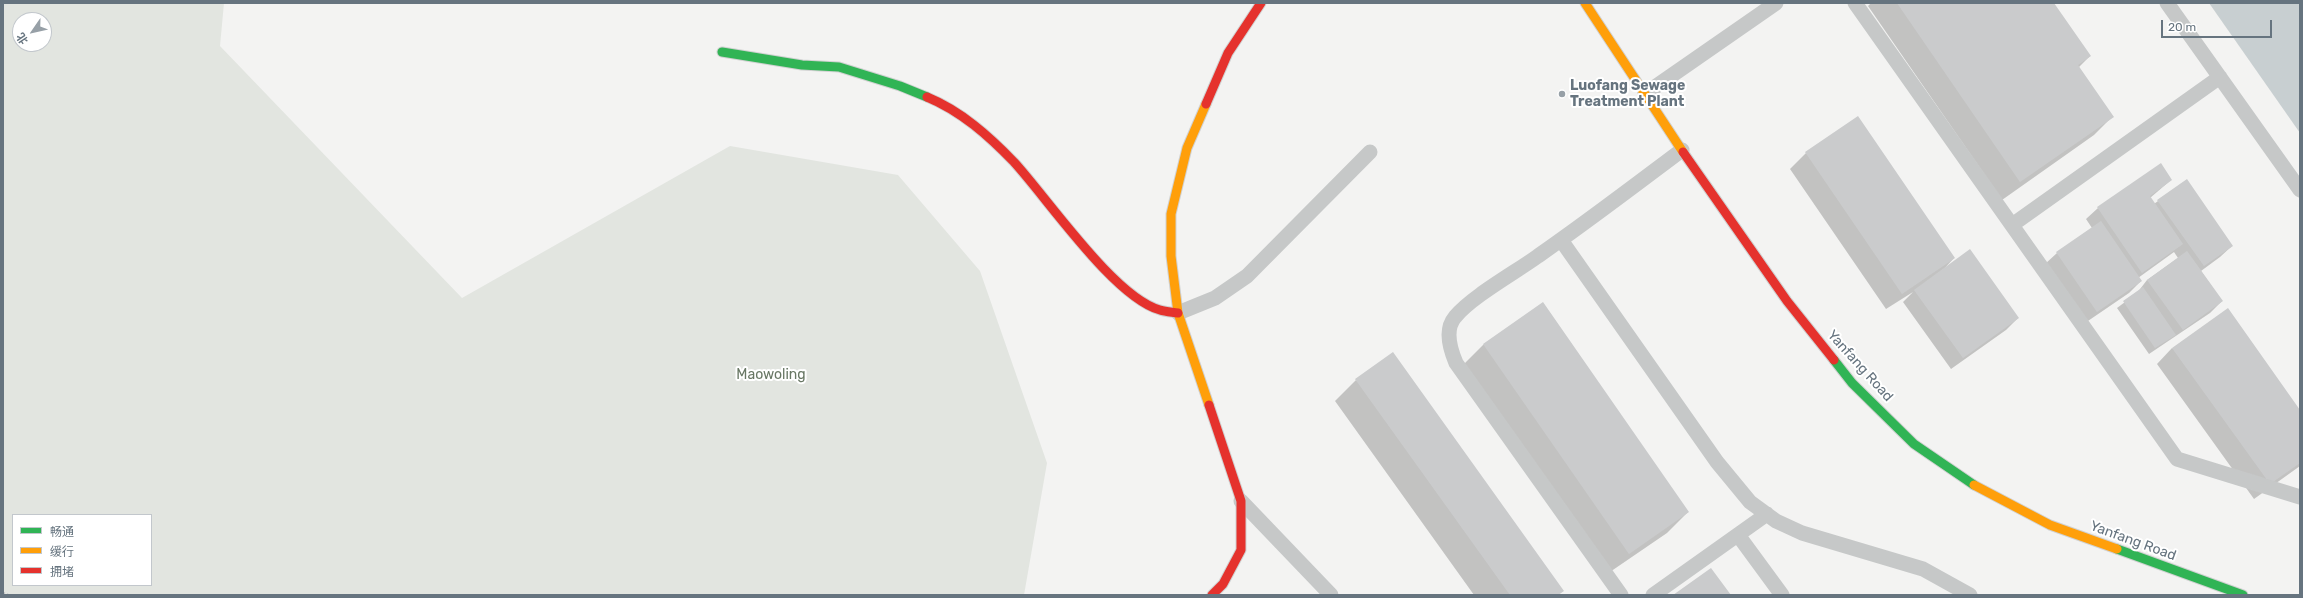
<!DOCTYPE html>
<html>
<head>
<meta charset="utf-8">
<style>
	body { margin:0 }
	#map { position:relative; width:2303px; height:598px; overflow:hidden; background:#f3f3f2; font-family:Rubik,"Noto Sans SC",sans-serif }
	canvas { display:block }
	.frame { position:absolute; inset:0; border:4px solid #66747f; pointer-events:none }
	.legend { position:absolute; left:12px; top:514px; width:140px; height:72px; box-sizing:border-box; background:#fff; border:1px solid #c2c7cc; margin:0; padding:5px 7px; list-style:none; font-size:12px; color:#66747f }
	.legend li { display:flex; align-items:center; gap:8px; height:20px }
	.legend b { width:20px; border:1px solid #c2c7cc }
	.north { position:absolute; left:12px; top:12px; width:40px; height:40px; box-sizing:border-box; background:#fff; border:1px solid #c2c7cc; border-radius:50%; rotate:236deg; font-size:11px; font-weight:700; line-height:16px; text-align:center; color:#66747f }
	.north::after { content:''; display:block; margin:auto; width:14px; height:18px; background:#97a0a7; clip-path:polygon(50% 0,100% 100%,50% 72%,0 100%) }
	.scale { position:absolute; left:2161px; top:20px; width:111px; height:18px; box-sizing:border-box; border:2px solid #66747f; border-top:0; padding-left:5px; font-size:12px; line-height:14px; white-space:nowrap; color:#66747f; -webkit-text-stroke:3px #fff; paint-order:stroke }
</style>
</head>
<body>
<div id="map">
<canvas width="2303" height="598"></canvas>
<div class="frame"></div>
<ul class="legend">
<li><b style="height:5px;background:#30b455"></b>畅通</li>
<li><b style="height:5px;background:#ff9f0a"></b>缓行</li>
<li><b style="height:5px;background:#e5322d"></b>拥堵</li>
</ul>
<div class="north">北</div>
<div class="scale">20 m</div>
</div>
<script>
const c = document.querySelector('canvas').getContext('2d');
c.lineJoin = 'round';
function paint(path, color) {
  c.fillStyle = color;
  c.fill(path, 'evenodd');
}
function stroke(path, color, width, dash) {
  c.strokeStyle = color;
  c.lineWidth = width;
  c.lineCap = dash ? 'butt' : 'round';
  c.setLineDash(dash || []);
  c.stroke(path);
}
function label(font, color, halo, rows, align = 'center') {
  c.font = font + ' Rubik,sans-serif';
  c.lineWidth = 4;
  c.setLineDash([]);
  c.textBaseline = 'middle';
  c.strokeStyle = halo;
  c.fillStyle = color;
  for (const [text, x, y, turn = 0] of rows) {
    c.save();
    c.translate(x, y);
    c.rotate((+turn || 0) * Math.PI / 180);
    c.textAlign = isNaN(turn) ? turn : align;
    if (halo) c.strokeText(text, 0, 0);
    c.fillText(text, 0, 0);
    c.restore();
  }
}
paint(new Path2D(`
	M3,3H224L220,46L462,298L730,146L898,175L980,271L1047,463L1024,595H3ZM20,20H44V44H20ZM13,515H151V585H13Z`), '#e2e5e0');
paint(new Path2D(`
	M2209,3H2300V133Z`), '#c8cfd1');
paint(new Path2D(`
	M1871,3H2053L2090,56L2078,68L2112,117L2094,135L2002,200L1868,6Z
	M1806,153L1954,258L1944,269L2018,318L2006,330L1951,369L1903,302L1913,292L1886,309L1790,169Z
	M2171,180L2150,198L2154,204L2158,201L2232,246L2220,257L2201,271L2222,301L2210,313L2149,354L2117,308L2137,293L2147,280L2178,258L2174,252L2138,278L2141,281L2129,293L2085,323L2045,264L2057,253L2092,228L2086,219L2098,208Z
	M1543,303L1688,512L1667,533L1607,574L1462,366L1483,345Z
	M2172,348L2300,411V466L2254,499L2157,364Z
	M1356,380L1563,591L1558,595H1474L1335,401Z`), '#0003');
paint(new Path2D(`
	M1897,3H2054L2091,56L2078,65L2114,117L2020,182Z
	M1858,116L1955,258L1902,294L1805,152Z
	M2161,163L2172,180L2150,196L2183,244L2142,273L2097,207Z
	M2187,179L2233,246L2204,266L2157,200Z
	M2101,221L2142,281L2097,312L2056,252Z
	M1970,249L2019,318L1963,358L1914,290Z
	M2187,251L2223,301L2183,330L2147,280Z
	M2143,287L2176,335L2155,348L2123,301Z
	M1543,302L1689,512L1629,554L1483,344Z
	M2228,308L2300,410V463L2270,484L2172,348Z
	M1393,352L1564,591L1558,595H1510L1355,379Z
	M1711,568L1731,595H1673Z`), '#cacbcc');
const fast = new Path2D(`
	M722,52L802,65L839,67L900,86L927,97
	M1834,360L1852,383L1914,444L1974,485
	M2117,549L2243,595`);
const slow = new Path2D(`
	M1585,3L1683,152
	M1206,104L1187,148L1171,214V256L1178,313L1209,405
	M1974,485L2050,525L2117,549`);
const jam = new Path2D(`
	M927,97C961,111 989,136 1014,162C1048,199 1114,297 1160,310C1166,312 1172,312 1178,313
	M1206,104L1228,53L1261,3
	M1683,152L1787,301L1834,360
	M1209,405L1241,501V550L1223,584L1212,595`);
stroke(fast, '#d0d1d1', 11);
stroke(slow, '#d0d1d1', 11);
stroke(jam, '#d0d1d1', 11);
stroke(new Path2D(`
	M3,593L8,595`), '#c4c5c6', 2.5, [2, 2]);
stroke(new Path2D(`
	M1855,3L2177,459L2300,497
	M2167,3L2300,190
	M1645,94L1776,3
	M2012,225L2220,77
	M1561,240L1717,462L1750,502L1776,521L1802,533L1923,569L1970,595
	M1178,313L1215,298L1247,276L1370,152
	M1241,501L1331,595
	M1738,535L1782,595
	M1621,595L1456,363C1450,349 1444,330 1455,317C1471,297 1516,272 1538,256C1587,222 1634,186 1682,150
	M1653,595L1767,514`), '#c6c8c8', 15);
stroke(fast, '#30b455', 9);
stroke(slow, '#ff9f0a', 9);
stroke(jam, '#e5322d', 9);
for (const [x, y, r, color] of [
	[1562,94,4,"#97a0a7"]
]) {
  const dot = new Path2D();
  dot.arc(x, y, r, 0, 2 * Math.PI);
  c.fillStyle = color;
  c.fill(dot);
  stroke(dot, '#fff', 1.5);
}
label('bold 14px', '#66747f', '#fff', [
	["Luofang Sewage",1570,86],
	["Treatment Plant",1570,102]
], 'left');
label('14px', '#66747f', '#fff', [
	["Yanfang Road",1860,366,48],
	["Yanfang Road",2133,541,20]
]);
label('14px', '#687764', '#fff', [
	["Maowoling",771,375]
]);
</script>
</body>
</html>
